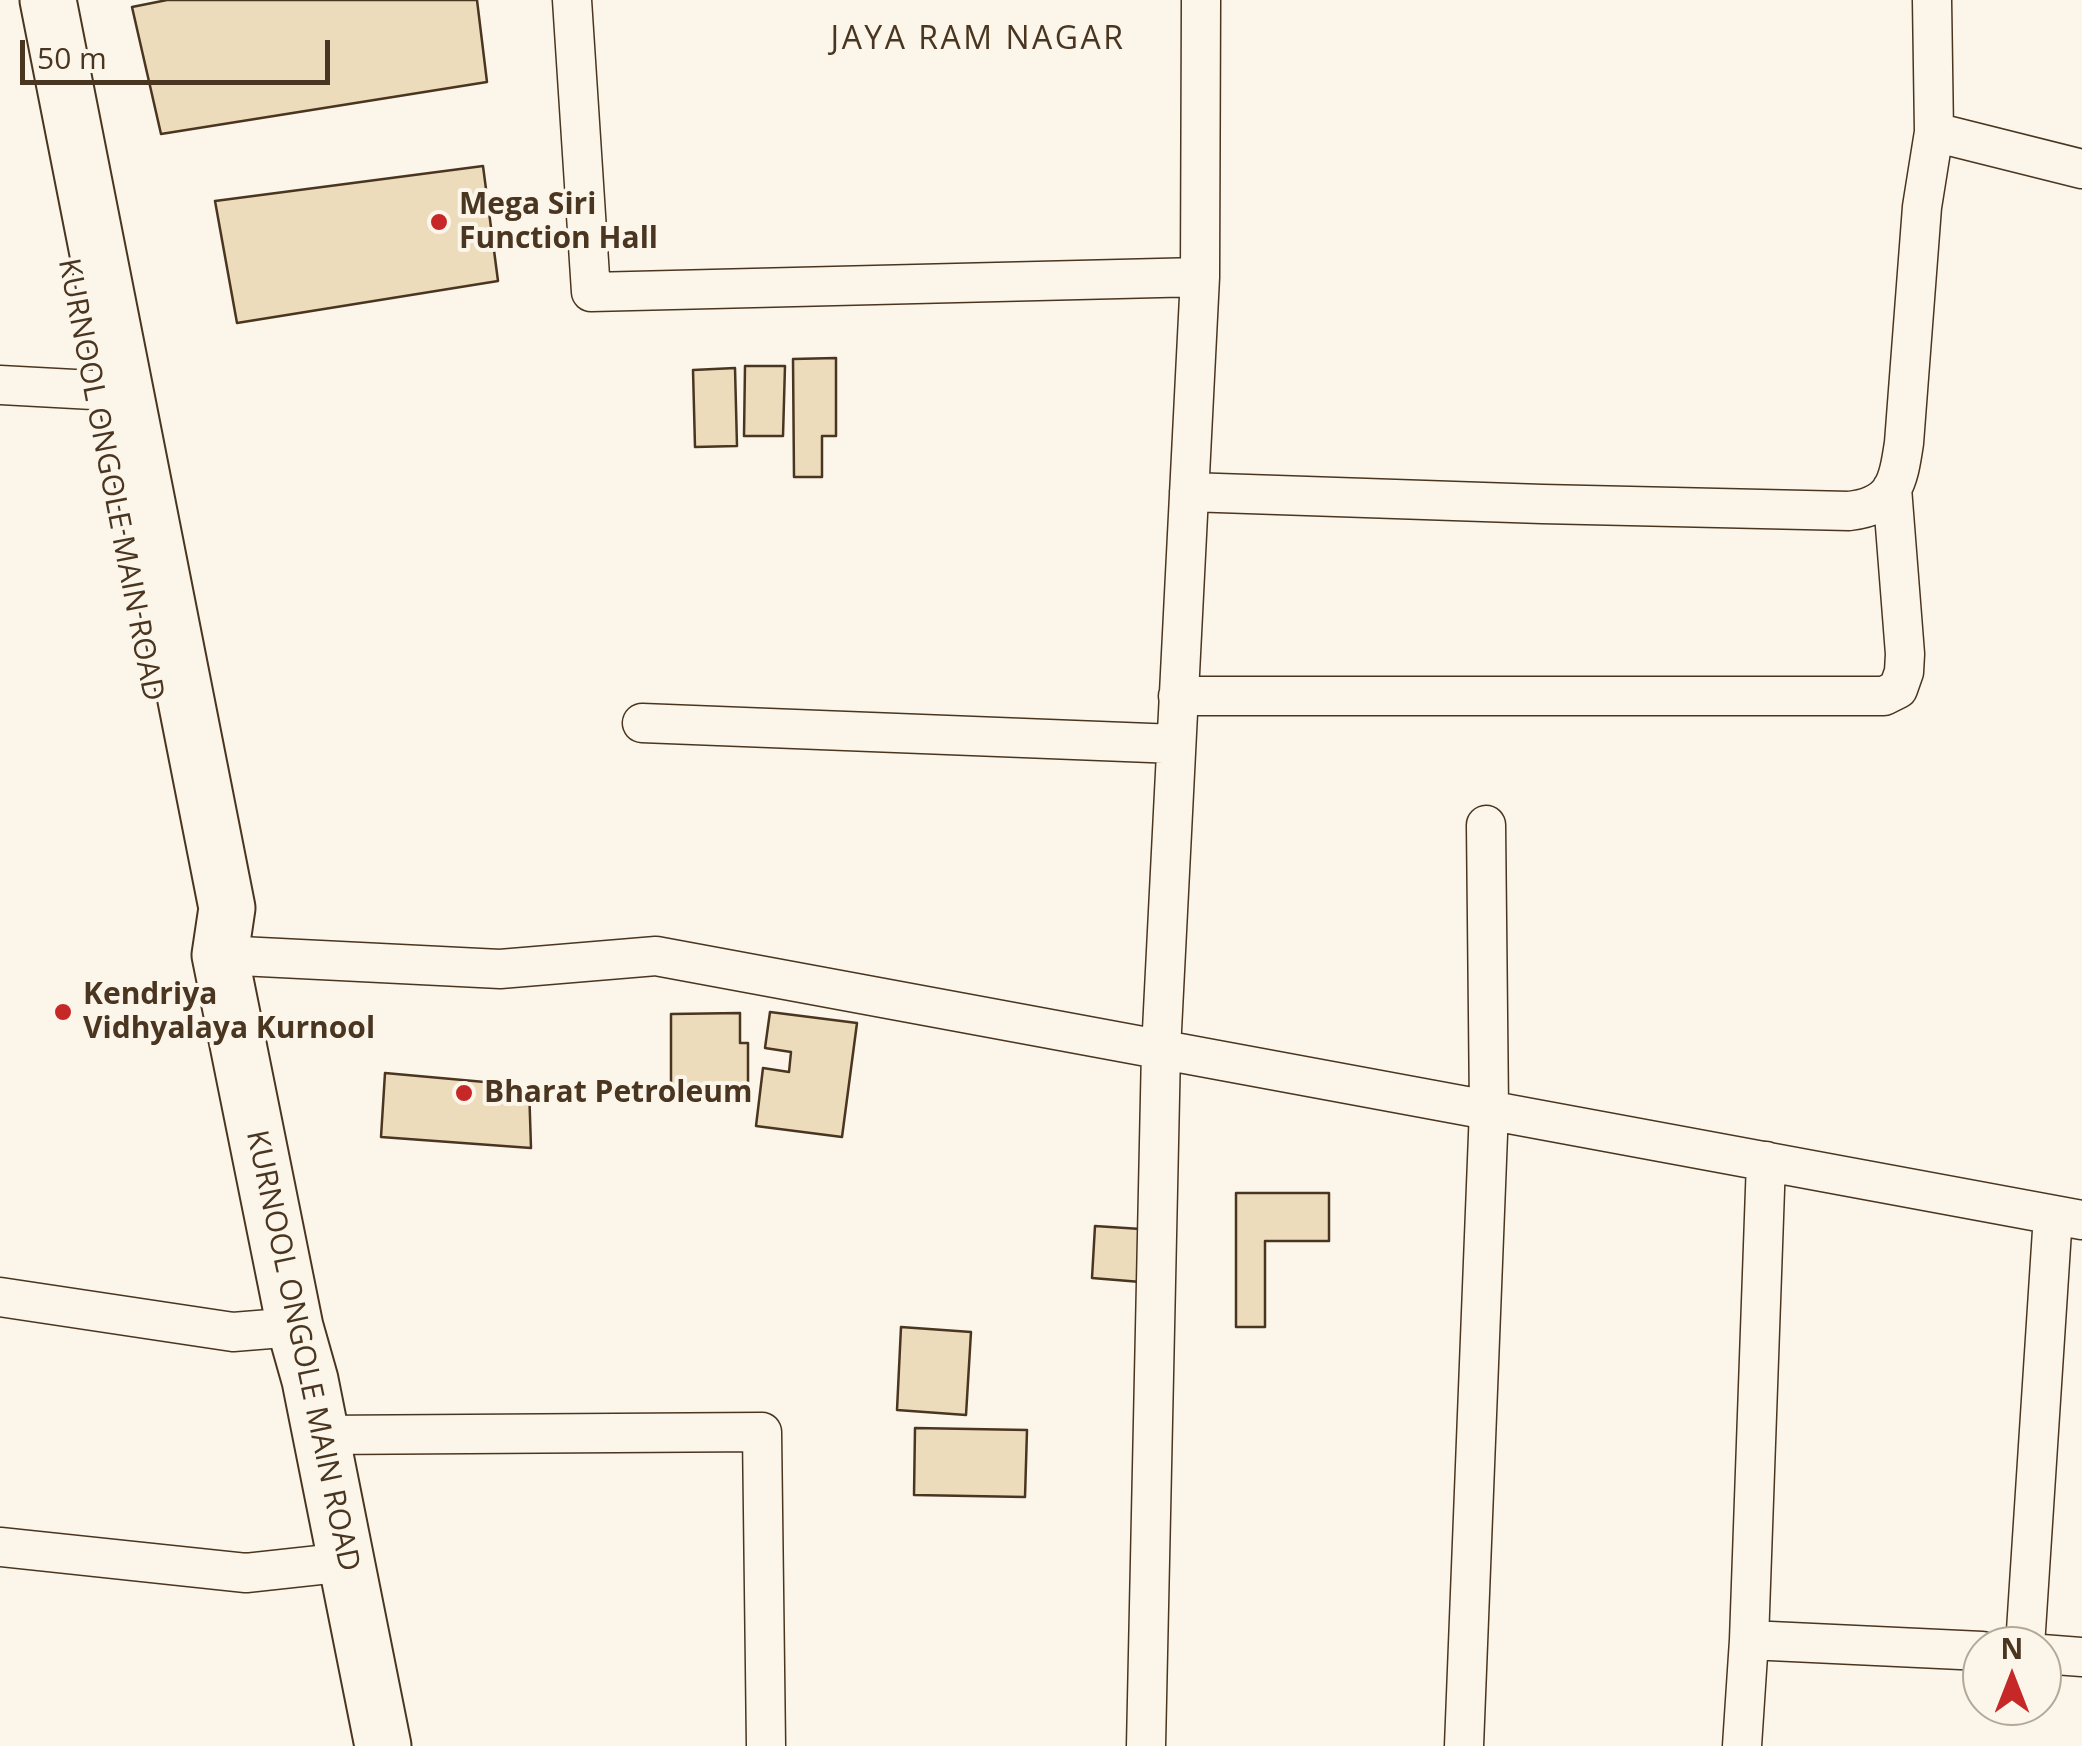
<!DOCTYPE html>
<html>
<head>
<meta charset="utf-8">
<style>
	body { margin:0 }
	#map { position:relative; width:2082px; height:1746px; overflow:hidden; background:#fbf6e9; font-family:"Open Sans",sans-serif }
	canvas { display:block }
	.north { position:absolute; left:1962px; top:1626px; width:100px; height:100px; box-sizing:border-box; background:#fbf6e9; border:2px solid #b4a999; border-radius:50%; rotate:0deg; font-size:28px; font-weight:700; line-height:40px; text-align:center; color:#4a3520 }
	.north::after { content:''; display:block; margin:auto; width:35px; height:45px; background:#c62828; clip-path:polygon(50% 0,100% 100%,50% 72%,0 100%) }
	.scale { position:absolute; left:20px; top:40px; width:310px; height:45px; box-sizing:border-box; border:5px solid #4a3520; border-top:0; padding-left:12px; font-size:30px; line-height:35px; white-space:nowrap; color:#4a3520; -webkit-text-stroke:8px #fbf6e9; paint-order:stroke }
</style>
</head>
<body>
<div id="map">
<canvas width="2082" height="1746"></canvas>
<div class="north">N</div>
<div class="scale">50 m</div>
</div>
<script>
const c = document.querySelector('canvas').getContext('2d');
c.lineJoin = 'round';
function paint(path, color) {
  c.fillStyle = color;
  c.fill(path, 'evenodd');
}
function stroke(path, color, width, dash) {
  c.strokeStyle = color;
  c.lineWidth = width;
  c.lineCap = dash ? 'butt' : 'round';
  c.setLineDash(dash || []);
  c.stroke(path);
}
function label(font, color, halo, rows, align = 'center') {
  c.font = font + ' "Open Sans",sans-serif';
  c.lineWidth = 8;
  c.setLineDash([]);
  c.textBaseline = 'middle';
  c.strokeStyle = halo;
  c.fillStyle = color;
  for (const [text, x, y, turn = 0] of rows) {
    c.save();
    c.translate(x, y);
    c.rotate((+turn || 0) * Math.PI / 180);
    c.textAlign = isNaN(turn) ? turn : align;
    if (halo) c.strokeText(text, 0, 0);
    c.fillText(text, 0, 0);
    c.restore();
  }
}
const building = new Path2D(`
	M167,0H477L487,82L161,134L132,7Z
	M483,166L498,281L237,323L215,201Z
	M836,358V436H822V477H794L793,359Z
	M745,366H785L783,436H744Z
	M735,368L737,446L695,447L693,370Z
	M770,1012L857,1023L842,1137L756,1126L763,1068L789,1072L791,1052L765,1048Z
	M740,1013V1043H748V1099L671,1100V1014Z
	M385,1073L529,1086L531,1148L381,1137Z
	M1236,1193H1329V1241H1265V1327H1236Z
	M1095,1226L1156,1230L1153,1283L1092,1278Z
	M901,1327L971,1332L966,1415L897,1410Z
	M915,1428L1027,1430L1025,1497L914,1495Z`);
paint(building, '#ecdcbc');
stroke(building, '#4a3520', 2.5);
const minor = new Path2D(`
	M572,0L591,292L1200,277
	M1934,132L2082,169
	M0,385L93,390
	M1189,492L1542,504L1849,511C1894,506 1898,483 1904,443L1922,207L1934,132L1932,0
	M1178,696H1884L1898,689L1904,672L1905,654L1892,488
	M642,723L1176,744
	M220,955L500,969L656,956L2082,1220
	M0,1297L233,1332L295,1327
	M321,1435L762,1432L766,1746
	M0,1547L246,1573L347,1562
	M1749,1640L1982,1651
	M2025,1646L2053,1215
	M2042,1654L2082,1657
	M1146,1746L1161,1050L1200,277L1201,0
	M1464,1746L1489,1109L1486,825
	M1742,1746L1749,1640L1766,1161`);
const primary = new Path2D(`
	M48,0L227,908L220,955L295,1327L310,1380L383,1746`);
stroke(minor, '#4a3520', 41);
stroke(primary, '#4a3520', 59);
stroke(minor, '#fbf6e9', 38);
stroke(primary, '#fbf6e9', 55);
for (const [x, y, r, color] of [
	[439,222,10,"#c62828"],
	[63,1012,10,"#c62828"],
	[464,1093,10,"#c62828"]
]) {
  const dot = new Path2D();
  dot.arc(x, y, r, 0, 2 * Math.PI);
  c.fillStyle = color;
  c.fill(dot);
  stroke(dot, '#fbf6e9', 4);
}
label('bold 30px', '#4a3520', '#fbf6e9', [
	["Mega Siri",459,205],
	["Function Hall",459,239],
	["Kendriya",83,995],
	["Vidhyalaya Kurnool",83,1029],
	["Bharat Petroleum",484,1093]
], 'left');
label('30px', '#4a3520', '#fbf6e9', [
	["KURNOOL ONGOLE MAIN ROAD",110,480,79],
	["KURNOOL ONGOLE MAIN ROAD",302,1351,78]
]);
c.letterSpacing = '2.5px';
label('32px', '#4a3520', '#fbf6e9', [
	["JAYA RAM NAGAR",978,40]
]);
c.letterSpacing = '0px';
</script>
</body>
</html>
